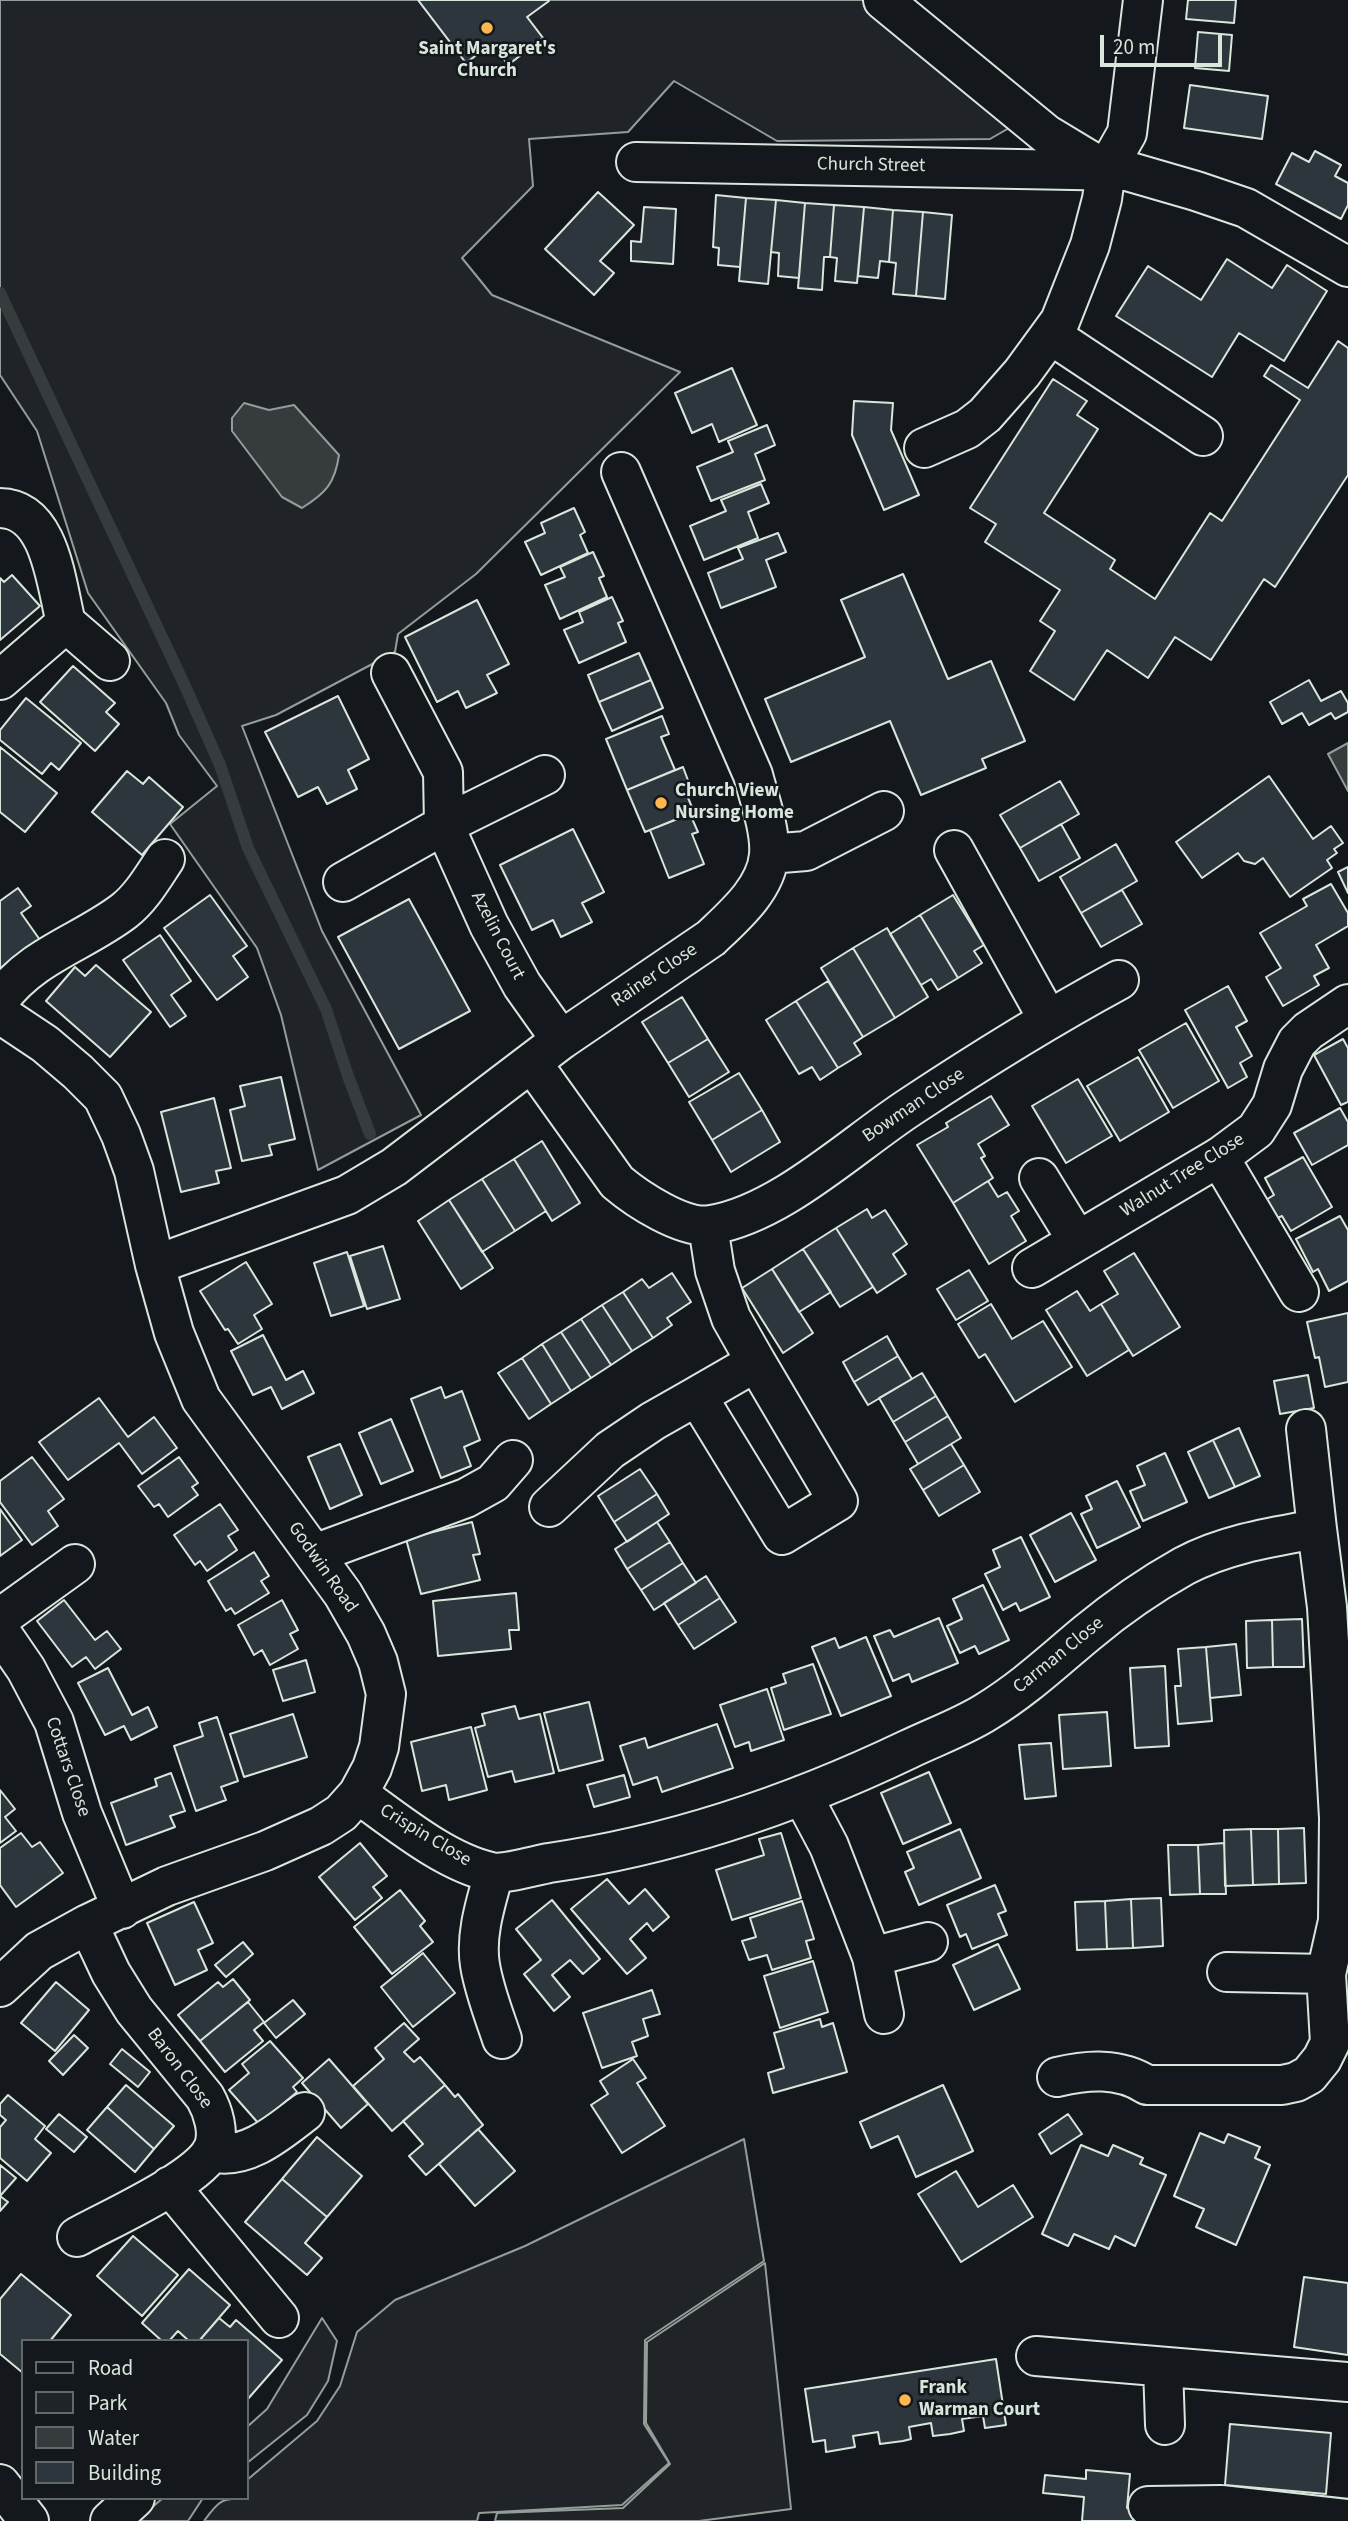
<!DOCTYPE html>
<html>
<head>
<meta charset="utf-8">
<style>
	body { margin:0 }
	#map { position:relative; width:1348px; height:2521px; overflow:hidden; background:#14181c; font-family:"Source Sans 3",sans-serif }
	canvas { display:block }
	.legend { position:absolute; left:21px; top:2339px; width:228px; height:161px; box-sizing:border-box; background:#14181c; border:2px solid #626a69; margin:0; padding:9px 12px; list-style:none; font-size:21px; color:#d8e6dc }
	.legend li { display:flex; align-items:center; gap:14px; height:35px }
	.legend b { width:35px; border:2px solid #626a69 }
	.scale { position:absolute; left:1100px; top:35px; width:122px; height:32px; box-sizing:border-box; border:4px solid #d8e6dc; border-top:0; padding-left:9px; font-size:21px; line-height:24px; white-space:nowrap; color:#d8e6dc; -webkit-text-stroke:5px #14181c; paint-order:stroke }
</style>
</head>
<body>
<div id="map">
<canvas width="1348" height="2521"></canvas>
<ul class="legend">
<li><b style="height:9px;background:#14181c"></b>Road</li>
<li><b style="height:19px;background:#202428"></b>Park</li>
<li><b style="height:19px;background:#363b3e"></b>Water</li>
<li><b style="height:19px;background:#2c363c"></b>Building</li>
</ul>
<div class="scale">20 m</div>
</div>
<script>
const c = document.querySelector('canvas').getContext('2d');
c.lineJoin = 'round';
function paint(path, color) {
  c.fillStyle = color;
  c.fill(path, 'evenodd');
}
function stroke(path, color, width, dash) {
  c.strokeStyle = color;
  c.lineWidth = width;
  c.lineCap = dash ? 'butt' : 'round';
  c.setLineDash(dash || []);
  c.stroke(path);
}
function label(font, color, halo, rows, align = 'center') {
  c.font = font + ' "Source Sans 3",sans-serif';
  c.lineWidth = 5;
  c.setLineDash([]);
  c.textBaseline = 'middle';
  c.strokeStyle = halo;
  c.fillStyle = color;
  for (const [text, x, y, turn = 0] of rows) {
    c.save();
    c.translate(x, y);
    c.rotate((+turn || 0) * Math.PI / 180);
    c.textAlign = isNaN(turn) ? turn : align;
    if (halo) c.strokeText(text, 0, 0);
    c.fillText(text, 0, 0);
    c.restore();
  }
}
const green = new Path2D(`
	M0,0H418L466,63L492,43L509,64L543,38L527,17L548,0H870L1016,124L990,139L777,141L674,81L628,132L529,139L533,186L462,258L492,295L680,372L476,574L398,634L395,652L276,715L242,726L322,931L421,1115L318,1170L281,1015L257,948L170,824L217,786L179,735L166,703L88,593L37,431L0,375Z
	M744,2139L764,2261L645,2340L644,2424L669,2463L622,2505L479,2513L477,2521H204C219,2500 222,2498 247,2498V2480L317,2421L340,2386L357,2332L395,2300L525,2246Z
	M765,2263L791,2509L699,2521H495L497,2513L623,2508L670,2464L646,2423L647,2342Z
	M322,2318L337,2341L328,2381L307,2415L247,2463V2427L267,2409Z
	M163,2498H203L188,2521H136Z`);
paint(green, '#202428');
stroke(green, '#939e99', 2);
const water = new Path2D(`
	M244,403L269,410L294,405L339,455C335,483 326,493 302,508L282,497L232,431V418Z
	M1348,743V791L1328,754Z`);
paint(water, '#363b3e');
stroke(water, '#939e99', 2);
stroke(new Path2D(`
	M0,293L185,686L220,765L248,848L326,1009L348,1076L370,1134`), '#363b3e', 12);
const building = new Path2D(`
	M418,0H548L549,1L527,17L543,38L508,65L492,43L466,63Z
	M1188,0H1236L1234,23L1186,19Z
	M1198,32L1232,35L1229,71L1195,68Z
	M1190,85L1268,96L1262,139L1184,128Z
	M1315,151L1341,165L1335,176L1348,183V205L1341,219L1276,184L1292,153L1309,162Z
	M598,192L634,225L600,261L614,273L594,295L545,249Z
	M716,195L746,198L740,267L718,265L719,248L713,247Z
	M746,198L776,200L768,284L739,281Z
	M776,200L805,203L799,278L778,276L779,253L771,252Z
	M805,203L834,205L830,257H824L822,290L798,288Z
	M834,205L864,207L857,283L835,281L837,258L830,257Z
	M644,207L676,209L673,264L631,261V241L641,242Z
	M864,207L893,210L889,262L880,261L878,278L858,276Z
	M893,210L923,212L916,296L893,294L896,263L889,262Z
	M923,212L952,215L945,299L916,296Z
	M1227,259L1272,288L1287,265L1327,291L1284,361L1239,333L1212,377L1116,316L1148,266L1201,300Z
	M1338,341L1348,348V475L1275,587L1264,579L1211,660L1175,637L1148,678L1107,650L1074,700L1030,671L1055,631L1040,621L1060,590L985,542L996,524L970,508L1053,379L1087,401L1077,415L1098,429L1044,513L1115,560L1110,569L1155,599L1210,513L1222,521L1300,400L1264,376L1271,365L1308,388Z
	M732,368L757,425L719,442L712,424L692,433L675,393Z
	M854,401L893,403L891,430L919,495L884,510L852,435Z
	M767,425L775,445L755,454L765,480L711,501L697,467L733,452L728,441Z
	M761,484L769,503L748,512L758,538L704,560L690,526L726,511L721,500Z
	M574,508L585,532L580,535L588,553L541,575L525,542L545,533L541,523Z
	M778,533L786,552L766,560L776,587L721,608L708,573L743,559L738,548Z
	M593,552L604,576L599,578L607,597L560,619L545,585L565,577L560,567Z
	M903,574L948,679L991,661L1025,741L982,759L986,768L921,795L890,721L791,762L765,699L865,657L841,600Z
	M12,575L40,606L0,640V578L4,582Z
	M612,597L623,621L618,623L626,642L579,663L564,630L583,622L579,612Z
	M477,600L509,664L487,675L497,693L466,708L458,691L437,702L405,637Z
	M639,653L651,680L599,702L588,675Z
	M73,666L115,703L106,712L119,724L95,751L40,702Z
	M651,680L663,708L612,731L599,702Z
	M1309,680L1321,701L1341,691L1348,703V712L1335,719L1331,713L1309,725L1302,713L1282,724L1270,702Z
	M338,696L369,759L348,770L357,789L327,804L318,787L298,797L265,732Z
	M26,698L81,743L59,770L51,763L42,774L0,740V730Z
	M662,716L669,734L661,737L675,770L627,790L606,739Z
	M0,747L57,793L25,832L0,812Z
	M683,767L692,791L686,793L694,812L645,832L627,790Z
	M127,771L143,784L149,777L183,807L142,855L92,812Z
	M1269,776L1313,839L1331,826L1343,843L1334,849L1337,853L1327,860L1332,868L1290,897L1263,858L1255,864L1244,861L1238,853L1202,878L1176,842Z
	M1060,781L1079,814L1020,848L1000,815Z
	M690,814L698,832L692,834L704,864L669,878L650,830Z
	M1061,824L1080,858L1039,881L1020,848Z
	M573,829L604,892L582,903L592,922L561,937L553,920L532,930L500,865Z
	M1116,844L1137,881L1081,913L1060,877Z
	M1348,867V893L1338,872Z
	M1331,884L1348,913V926L1316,945L1329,968L1314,976L1319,985L1283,1006L1266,977L1281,968L1260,933L1307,906L1303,899Z
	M18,888L31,906L21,913L40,940L0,969V901Z
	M1122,890L1142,924L1101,947L1081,913Z
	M210,895L247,946L233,956L248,977L217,1000L164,928Z
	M953,895L984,945L974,951L982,963L958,978L920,915Z
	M409,899L470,1011L399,1049L338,937Z
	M920,915L958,978L938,990L931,979L921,985L890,934Z
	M887,928L928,997L895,1018L853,948Z
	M160,935L191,981L171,995L186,1016L170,1027L123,960Z
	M853,948L895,1018L863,1037L821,968Z
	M96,965L151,1012L110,1057L46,1001L75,967L85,976Z
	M828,981L863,1037L854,1043L861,1054L838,1068L796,1001Z
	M1228,986L1247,1021L1236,1027L1252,1056L1240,1063L1247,1077L1228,1088L1185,1010Z
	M682,997L708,1039L668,1063L642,1022Z
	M796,1001L838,1068L820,1080L812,1067L799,1074L766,1020Z
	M1186,1023L1219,1081L1173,1108L1139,1050Z
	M708,1039L729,1072L689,1097L668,1063Z
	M1343,1039L1348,1048V1102L1341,1105L1314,1055Z
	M1138,1057L1169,1112L1120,1141L1087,1086Z
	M739,1073L762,1110L712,1140L689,1102Z
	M281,1077L295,1139L269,1145L272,1155L242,1161L230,1110L245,1106L240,1086Z
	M1078,1079L1112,1136L1066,1163L1032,1106Z
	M991,1096L1009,1125L978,1144L985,1156L981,1158L993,1178L953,1203L917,1145L948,1127L946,1123Z
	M214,1098L231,1168L216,1171L219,1183L181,1192L161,1112Z
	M1340,1108L1348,1122V1145L1312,1165L1294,1133Z
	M762,1110L780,1142L731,1172L712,1140Z
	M542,1141L580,1203L552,1221L514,1159Z
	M1303,1157L1332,1207L1291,1231L1282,1216L1275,1219L1264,1201L1274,1195L1265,1178Z
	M514,1159L546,1211L515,1231L482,1179Z
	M482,1179L515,1231L482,1252L449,1200Z
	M988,1181L998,1197L1007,1192L1019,1211L1011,1216L1026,1241L989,1264L953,1203Z
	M449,1200L493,1268L461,1289L418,1221Z
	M867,1209L872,1218L885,1210L907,1244L893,1254L906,1274L877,1293L836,1228Z
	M1340,1216L1348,1230V1281L1329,1291L1318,1269L1313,1272L1296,1239Z
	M836,1228L873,1287L840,1307L803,1249Z
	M383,1246L400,1299L367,1309L350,1256Z
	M803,1249L831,1292L799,1312L772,1269Z
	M347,1252L364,1306L331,1316L314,1263Z
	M1134,1253L1180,1327L1133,1356L1101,1304L1118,1294L1104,1271Z
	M246,1262L272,1304L254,1315L262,1329L238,1344L228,1329L225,1330L200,1291Z
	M772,1269L813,1333L783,1353L742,1288Z
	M969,1270L988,1301L956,1320L937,1289Z
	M672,1273L691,1302L667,1318L672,1325L653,1338L623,1292L642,1279L649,1288Z
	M1077,1291L1090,1311L1101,1304L1129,1350L1087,1376L1046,1310Z
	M623,1292L653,1338L632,1351L602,1305Z
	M991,1304L1012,1339L1043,1321L1072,1367L1015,1402L985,1354L979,1358L958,1324Z
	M602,1305L632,1351L611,1365L581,1319Z
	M1348,1313V1382L1325,1387L1319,1357L1315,1358L1307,1322Z
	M581,1319L611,1365L591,1378L561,1332Z
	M561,1332L591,1378L571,1391L542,1344Z
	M263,1335L286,1380L303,1371L314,1393L282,1409L271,1387L253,1395L231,1351Z
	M887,1336L898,1356L854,1382L843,1362Z
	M542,1344L571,1391L551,1404L522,1358Z
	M898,1356L912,1379L868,1405L854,1382Z
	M522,1358L551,1404L529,1419L498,1373Z
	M922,1373L936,1396L893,1422L879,1398Z
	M1308,1375L1314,1408L1280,1414L1274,1381Z
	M441,1387L445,1398L462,1391L480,1440L464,1447L471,1466L441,1478L411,1399Z
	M936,1396L948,1416L905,1442L893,1422Z
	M99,1398L128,1437L154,1417L177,1448L142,1474L119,1443L68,1480L39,1442Z
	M948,1416L961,1438L918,1464L905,1442Z
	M391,1419L413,1471L381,1484L359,1433Z
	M1239,1428L1260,1476L1235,1487L1213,1440Z
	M1213,1440L1235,1487L1209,1498L1188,1452Z
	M340,1444L362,1495L330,1509L308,1457Z
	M951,1444L964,1465L923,1490L910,1469Z
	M1165,1453L1187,1502L1143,1521L1130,1491L1145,1485L1137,1466Z
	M32,1457L64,1499L48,1511L58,1526L32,1545L0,1502V1481Z
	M179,1457L198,1483L192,1487L198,1495L168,1517L159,1504L154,1507L138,1486Z
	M964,1465L980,1492L939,1516L923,1490Z
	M640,1469L657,1494L614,1522L598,1496Z
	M1117,1481L1140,1527L1097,1548L1081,1514L1092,1509L1086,1496Z
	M657,1494L669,1514L627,1542L614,1522Z
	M220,1504L238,1530L228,1536L237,1550L207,1571L200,1561L195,1565L174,1535Z
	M0,1509L22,1540L0,1556Z
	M1071,1513L1096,1560L1055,1582L1030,1535Z
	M472,1522L480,1554L473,1555L480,1580L421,1594L406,1539Z
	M657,1522L670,1542L627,1569L615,1549Z
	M1021,1537L1050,1597L1020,1611L1016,1603L1003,1610L985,1574L1000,1567L993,1550Z
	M670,1542L683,1563L641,1590L627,1569Z
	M254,1552L269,1576L261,1581L269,1593L235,1614L231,1608L226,1611L208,1581Z
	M683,1563L696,1583L654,1610L641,1590Z
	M706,1576L720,1598L678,1625L664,1603Z
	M983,1585L1009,1640L979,1654L975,1646L960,1653L947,1626L962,1619L953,1599Z
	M516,1593L519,1630H509L511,1649L438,1656L433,1601Z
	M720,1598L736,1622L694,1649L678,1625Z
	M64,1600L95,1640L107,1631L121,1649L95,1669L86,1657L72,1667L37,1621Z
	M282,1600L298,1630L290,1634L298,1649L270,1665L262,1650L254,1655L238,1625Z
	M939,1618L958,1663L912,1682L909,1674L893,1681L874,1636L890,1630L894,1637Z
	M1302,1619L1304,1667H1273L1272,1620Z
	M1272,1620L1273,1667L1247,1668L1246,1621Z
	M866,1637L891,1696L841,1716L812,1647L835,1638L839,1648Z
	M1236,1644L1241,1695L1210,1698L1206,1647Z
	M1206,1647L1212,1721L1178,1724L1175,1686H1181L1178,1649Z
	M306,1660L315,1692L283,1701L273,1670Z
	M813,1664L831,1714L784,1730L771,1688L786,1683L783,1674Z
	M1165,1666L1169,1746L1135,1748L1130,1668Z
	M108,1668L132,1715L148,1707L157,1727L131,1740L124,1726L105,1735L78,1683Z
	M767,1689L784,1740L751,1751L749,1742L735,1747L720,1705Z
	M589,1702L603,1760L559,1771L544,1713Z
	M515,1706L519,1719L540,1714L554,1773L515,1782L512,1771L488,1777L475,1728L485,1725L482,1714Z
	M1107,1712L1111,1766L1063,1769L1059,1715Z
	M293,1714L307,1757L244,1777L230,1734Z
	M217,1717L238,1781L221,1787L226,1800L196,1811L174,1746L203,1736L199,1723Z
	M717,1724L733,1768L662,1792L657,1777L633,1785L620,1746L645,1738L648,1748Z
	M471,1727L487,1790L449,1800L446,1785L422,1791L411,1742Z
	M1051,1743L1056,1796L1025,1799L1019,1745Z
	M929,1772L951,1823L903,1844L881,1793Z
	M171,1773L185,1811L170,1816L175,1827L126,1845L111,1803L157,1786L155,1779Z
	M624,1775L630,1797L594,1807L587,1785Z
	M0,1790L15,1809L5,1817L16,1831L0,1843Z
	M1304,1828L1306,1883L1279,1884L1278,1829Z
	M960,1829L981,1878L919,1905L905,1872L914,1868L907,1852Z
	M1251,1829L1253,1885L1225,1886L1224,1830Z
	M1251,1829H1278L1279,1884L1253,1885Z
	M21,1833L32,1847L40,1842L63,1873L16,1907L0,1885V1848Z
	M781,1833L801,1898L732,1920L716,1870L764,1855L759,1839Z
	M360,1843L387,1876L373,1887L382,1898L355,1920L319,1877Z
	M1224,1843L1226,1894H1200L1198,1845Z
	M1168,1845H1198L1200,1894L1170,1895Z
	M607,1879L629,1904L645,1889L669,1917L653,1931L647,1923L630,1939L646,1958L627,1974L571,1909Z
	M995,1885L1006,1911L998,1914L1007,1935L972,1949L966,1934L960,1937L947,1905Z
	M400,1890L425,1921L420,1926L433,1942L392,1974L354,1927Z
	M1161,1898L1163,1946L1133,1948L1131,1899Z
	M1131,1899L1133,1948L1107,1949L1105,1901Z
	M552,1900L600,1959L583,1974L570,1960L552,1975L570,1997L554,2011L524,1974L541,1960L516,1929Z
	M802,1901L814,1939L806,1941L811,1958L772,1970L767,1955L749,1960L742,1941L756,1937L750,1918Z
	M1105,1901L1107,1949L1077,1950L1075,1902Z
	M194,1902L213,1943L198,1950L207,1970L175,1985L147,1923Z
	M243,1942L253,1954L226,1977L215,1965Z
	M998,1944L1020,1989L974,2010L953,1965Z
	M423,1953L455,1993L413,2027L381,1987Z
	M813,1961L828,2012L780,2028L764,1976Z
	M233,1979L250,2000L200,2041L178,2015L218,1982L223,1987Z
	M56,1982L89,2010L55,2051L21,2023Z
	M652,1990L660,2014L643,2019L648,2036L632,2042L637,2056L602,2068L583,2013Z
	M293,2000L305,2014L276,2038L264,2023Z
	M248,2002L264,2022L254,2030L263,2041L225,2072L200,2041Z
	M820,2019L822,2027L833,2023L847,2072L773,2093L768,2073L784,2068L774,2033Z
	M404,2023L419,2039L404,2052L414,2062L420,2057L445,2085L392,2131L353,2086L384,2059L375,2048Z
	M74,2035L88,2048L63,2075L49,2061Z
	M270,2041L303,2078L293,2087L297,2092L259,2124L229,2090L249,2073L242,2064Z
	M122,2049L150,2072L138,2087L110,2064Z
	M329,2059L368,2104L341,2128L302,2083Z
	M633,2059L646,2078L637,2083L665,2126L622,2153L591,2105L608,2094L600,2081Z
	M126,2085L174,2126L154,2149L107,2107Z
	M445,2085L455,2097L458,2094L483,2125L426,2175L409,2156L423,2144L403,2121Z
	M943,2085L973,2151L916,2177L898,2136L871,2148L860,2122Z
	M8,2095L45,2126L35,2139L51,2153L27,2181L0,2158V2127L6,2120L0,2115V2104Z
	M107,2107L154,2149L135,2172L87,2130Z
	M59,2114L87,2137L74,2152L46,2129Z
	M1068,2114L1082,2134L1051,2154L1039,2134Z
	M478,2129L515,2171L475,2206L439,2164Z
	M1200,2133L1224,2143L1228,2134L1260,2147L1255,2158L1270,2165L1236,2245L1196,2227L1204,2209L1174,2196Z
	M317,2137L362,2176L327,2217L282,2179Z
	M1081,2145L1108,2156L1113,2145L1143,2158L1140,2164L1166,2175L1135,2246L1115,2236L1109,2249L1074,2234L1068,2246L1042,2234Z
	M0,2165L16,2178L0,2196L8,2202L0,2211Z
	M956,2171L978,2207L1013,2185L1033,2217L961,2262L918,2194Z
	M282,2179L327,2217L305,2243L322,2258L307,2275L245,2222Z
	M133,2236L178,2275L142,2316L97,2276Z
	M189,2269L230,2305L199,2341H189L178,2331L169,2341H162L142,2323Z
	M21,2274L71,2315L50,2341H23V2373L0,2354V2299Z
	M1304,2277L1348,2283V2355L1294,2347Z
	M219,2318L230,2327L236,2320L282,2360L247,2400V2341H199Z
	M996,2359L1006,2425L985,2428L983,2416L962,2419L964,2431L950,2434L933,2436L931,2423L909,2427L911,2439L903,2441L880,2444L878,2432L853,2436L855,2447L826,2452L825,2440L813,2442L805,2389Z
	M1230,2424L1331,2433L1326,2494L1225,2485Z
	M1086,2470L1130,2474L1127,2508L1135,2509L1133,2521H1082L1084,2497L1043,2493L1045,2475L1086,2479Z`);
paint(building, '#2c363c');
stroke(building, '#d8e6dc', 2);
const minor = new Path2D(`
	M883,0L1046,134L1104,169
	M636,162L1127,171L1196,191L1246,208L1348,267
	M1051,335L1203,436
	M924,448L967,429L985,415L1022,373L1060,321L1090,245L1102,199L1106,170L1127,133L1143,0
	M0,508C51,509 56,584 66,623L0,680
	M66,623L110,661
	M391,673L443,772L444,825L545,775
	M954,850L1048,1019
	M769,854L806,851L884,811
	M343,882L444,825L489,925L522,985L561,1040
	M0,999C34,954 82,943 124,911C141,898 153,877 165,859
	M0,1014L45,1044L78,1072L103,1097L121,1135L134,1171L155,1265L174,1333L201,1399L343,1594L366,1634L378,1662L386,1694L379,1747L372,1768L358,1794L341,1813L321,1826L265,1851L167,1886L88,1924L39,1951L0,1987
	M532,1063L617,1182C637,1199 684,1230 711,1225C780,1214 852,1145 910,1107C978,1062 1047,1019 1119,980
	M1219,1157L1299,1292
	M1039,1178L1077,1240
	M708,1226L715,1271L731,1318L756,1362
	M155,1265L347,1195L394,1167L561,1040L711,938C734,916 766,889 769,855C771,831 759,798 753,775L621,472
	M1032,1268L1221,1156L1256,1130L1272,1105L1283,1069L1297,1042L1308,1031L1348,1004
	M756,1362L838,1501L782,1535L697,1396Z
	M1306,1429L1317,1529
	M549,1507L610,1450L653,1421L697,1396
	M314,1554L466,1498L493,1483L513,1460
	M0,1618L75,1564
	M0,1631L26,1669L54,1722L82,1813L122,1909
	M358,1794C396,1821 445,1862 491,1872C504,1875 533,1866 549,1863C674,1845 794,1804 909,1749C934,1737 962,1727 986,1712C1025,1688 1052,1662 1087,1633C1117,1608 1150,1585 1184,1566C1225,1544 1272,1537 1317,1529L1327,1607L1339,1818L1338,1921L1326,1974L1330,2043L1322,2059L1309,2075L1296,2082L1282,2085H1147C1119,2067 1087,2070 1057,2077
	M802,1795L829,1846L872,1957L928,1942
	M494,1873C486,1902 475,1935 480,1965C484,1990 494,2015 502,2039
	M872,1957L884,2014
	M1227,1972L1326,1974
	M211,2152C246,2161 279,2132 305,2112
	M170,2186L279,2318
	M77,2237C109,2219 198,2180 213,2149C220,2133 213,2111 205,2097L134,2010L111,1973L88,1924
	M1036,2356L1348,2382
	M1163,2367L1165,2425
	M0,2484L29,2521
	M1148,2506L1221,2505L1348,2519
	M110,2521L135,2498`);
stroke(minor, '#d8e6dc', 42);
stroke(minor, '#14181c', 38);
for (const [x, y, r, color] of [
	[487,28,7,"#ffb74d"],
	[661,803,7,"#ffb74d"],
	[905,2400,7,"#ffb74d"]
]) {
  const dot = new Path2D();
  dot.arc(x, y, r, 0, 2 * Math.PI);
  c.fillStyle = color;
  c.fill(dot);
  stroke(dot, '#14181c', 2.5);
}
label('bold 19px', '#d8e6dc', '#14181c', [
	["Saint Margaret's",487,50,"center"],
	["Church",487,72,"center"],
	["Church View",675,792],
	["Nursing Home",675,814],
	["Frank",919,2389],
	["Warman Court",919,2411]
], 'left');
label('19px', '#d8e6dc', '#14181c', [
	["Church Street",871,166,1],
	["Azelin Court",497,936,63],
	["Rainer Close",655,976,-34],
	["Bowman Close",914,1106,-34],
	["Walnut Tree Close",1183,1176,-32],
	["Godwin Road",322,1568,55],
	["Carman Close",1059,1656,-39],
	["Cottars Close",67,1767,71],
	["Crispin Close",425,1836,31],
	["Baron Close",179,2069,53]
]);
</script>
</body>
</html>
